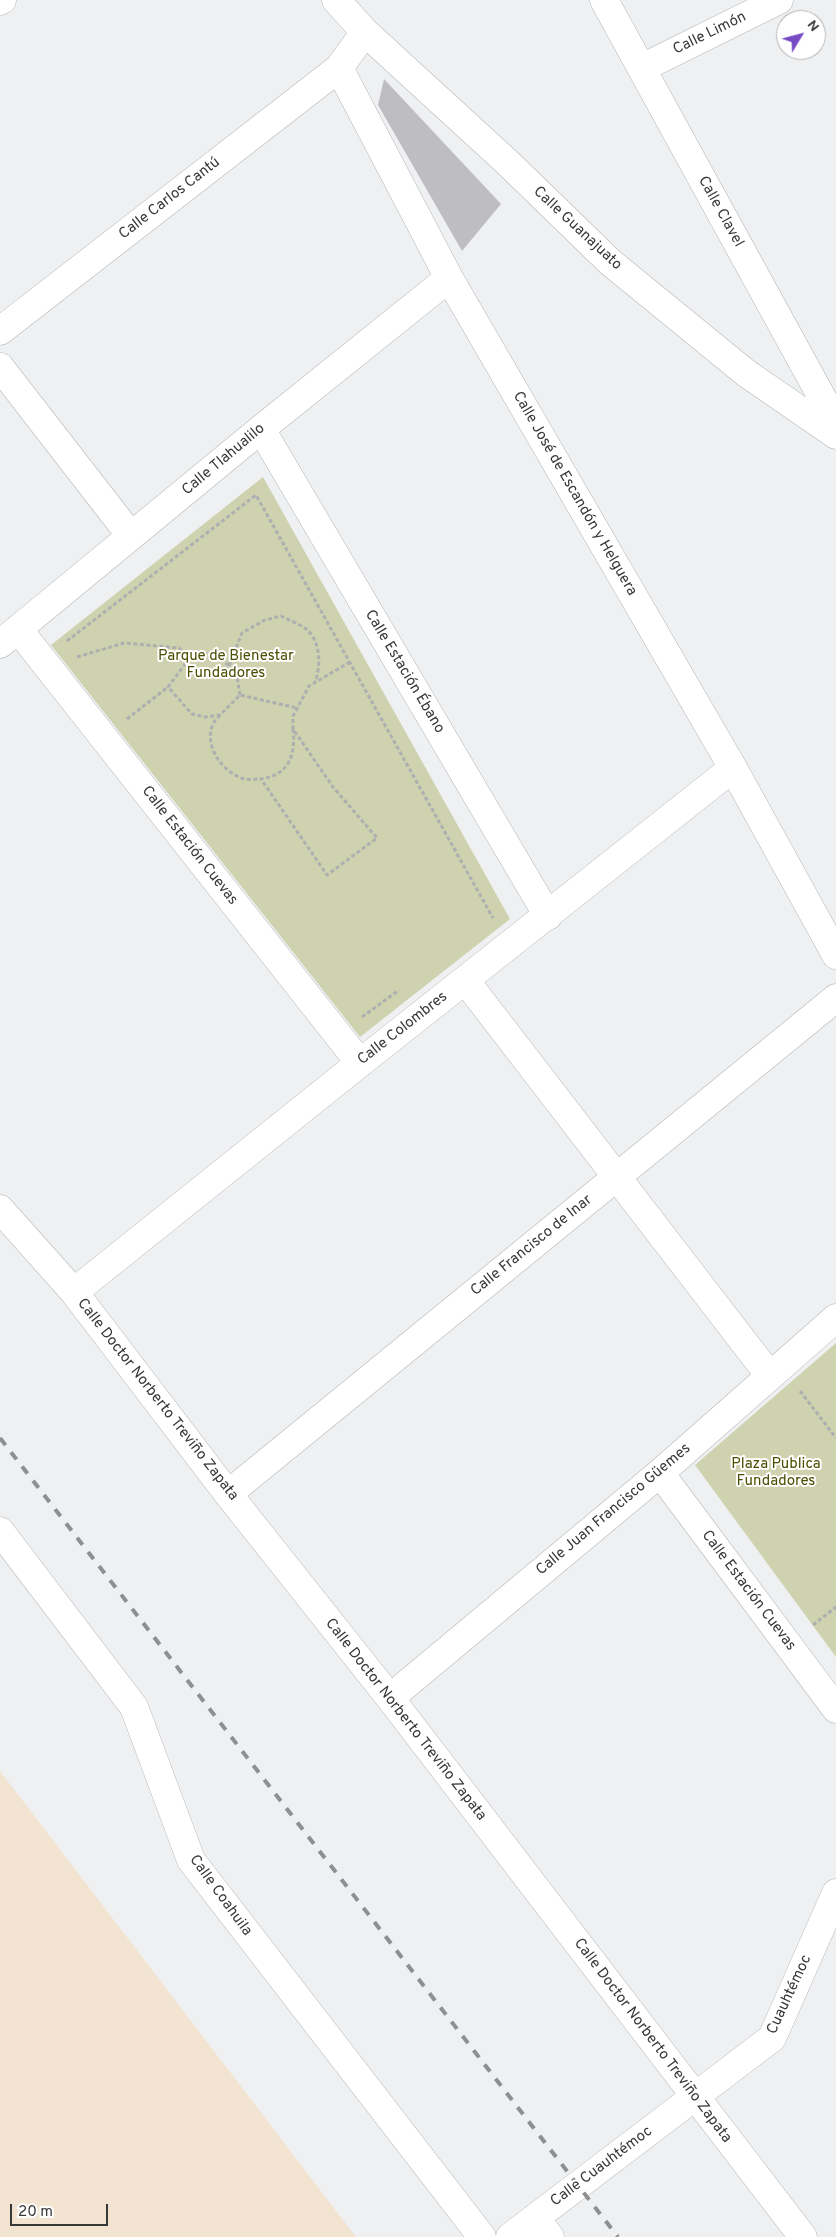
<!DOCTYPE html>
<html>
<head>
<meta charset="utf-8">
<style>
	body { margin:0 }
	#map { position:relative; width:836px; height:2237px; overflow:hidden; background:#eff0f2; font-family:Overpass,sans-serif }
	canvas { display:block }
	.north { position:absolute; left:776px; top:10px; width:50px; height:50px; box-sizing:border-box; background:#fff; border:1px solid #afafaf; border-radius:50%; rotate:53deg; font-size:14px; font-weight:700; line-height:20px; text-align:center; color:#373838 }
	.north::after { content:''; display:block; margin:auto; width:18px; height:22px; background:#764bc4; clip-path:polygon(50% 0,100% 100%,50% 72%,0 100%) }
	.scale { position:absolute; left:10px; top:2204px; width:98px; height:22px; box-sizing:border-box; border:2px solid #373838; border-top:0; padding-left:6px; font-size:15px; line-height:18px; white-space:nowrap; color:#373838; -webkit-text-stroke:4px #fff; paint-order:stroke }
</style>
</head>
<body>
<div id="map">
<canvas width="836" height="2237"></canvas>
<div class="north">N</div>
<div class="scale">20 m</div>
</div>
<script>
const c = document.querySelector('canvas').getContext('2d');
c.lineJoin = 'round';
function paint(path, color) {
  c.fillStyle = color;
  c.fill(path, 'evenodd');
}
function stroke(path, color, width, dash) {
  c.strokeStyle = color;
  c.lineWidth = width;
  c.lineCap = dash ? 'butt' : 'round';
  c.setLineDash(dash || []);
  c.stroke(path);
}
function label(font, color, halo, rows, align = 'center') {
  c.font = font + ' Overpass,sans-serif';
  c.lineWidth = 4;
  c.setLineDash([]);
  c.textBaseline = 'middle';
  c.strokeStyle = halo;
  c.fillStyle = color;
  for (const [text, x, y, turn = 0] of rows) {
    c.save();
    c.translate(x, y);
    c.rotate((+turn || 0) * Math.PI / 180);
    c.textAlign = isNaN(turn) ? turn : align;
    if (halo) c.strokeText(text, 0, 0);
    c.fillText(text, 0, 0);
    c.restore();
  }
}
paint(new Path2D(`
	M0,1771L356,2237H0Z`), '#f2e4d1');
paint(new Path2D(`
	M263,477L510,919L360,1037L51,645Z
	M836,1343V1657L695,1465Z`), '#ced2ae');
paint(new Path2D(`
	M384,79L501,204L462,251L378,105Z`), '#bebec0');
const minor = new Path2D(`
	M336,0L365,32L507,162L610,262L746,373L836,435
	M604,0L836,423
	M0,1L2,0
	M365,32L339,68L449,278L733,768L836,955
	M642,68L779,0
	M0,331L339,68
	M0,367L131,536
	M261,429L548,916
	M18,629L360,1063
	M0,644L261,429L449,278
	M465,980L770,1376
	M0,1209L74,1292L228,1494L390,1698L803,2237
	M74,1292L360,1063L733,768
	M660,1473L836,1709
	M228,1494L836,998
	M0,1531L134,1707L191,1860L482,2237
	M390,1698L660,1473L836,1318
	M535,2218L550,2237
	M510,2237L772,2038L836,1893`);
stroke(minor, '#b5b6b7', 29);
stroke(new Path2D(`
	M67,641L256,495L493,918
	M77,657L124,643L179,648L189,659
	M229,666L242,633L265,620L281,616C288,620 300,624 306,629C321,641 321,666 315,682
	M240,695L237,676L220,656L198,652L189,659L168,687L192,714L205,717L220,715L240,695L297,708
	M220,715C218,718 214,721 213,724C203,747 224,774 245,779C250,780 256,779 261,779
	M127,719L168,687
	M293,729C296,755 289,775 261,779L327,875L377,838L333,787L293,729V716L309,686L350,662
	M362,1017L399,990
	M800,1391L836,1438
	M813,1625L836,1607`), '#aeafb0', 3, [4, 2.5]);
stroke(minor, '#fff', 28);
stroke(new Path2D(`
	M0,1438L618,2237`), '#8e8f90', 4, [9, 9]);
label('15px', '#373838', '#fff', [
	["Calle Limón",710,34,-26],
	["Calle Carlos Cantú",170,199,-38],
	["Calle Clavel",720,212,61],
	["Calle Guanajuato",577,229,43],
	["Calle Tlahualilo",224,460,-40],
	["Calle José de Escandón y Helguera",574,494,60],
	["Calle Estación Ébano",404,672,59],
	["Calle Estación Cuevas",189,846,52],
	["Calle Colombres",403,1029,-38],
	["Calle Francisco de Inar",532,1246,-39],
	["Calle Doctor Norberto Treviño Zapata",157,1400,52],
	["Calle Juan Francisco Güemes",614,1510,-40],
	["Calle Estación Cuevas",748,1591,53],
	["Calle Doctor Norberto Treviño Zapata",405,1720,52],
	["Calle Coahuila",220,1896,54],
	["Cuauhtémoc",790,1995,-65],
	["Calle Doctor Norberto Treviño Zapata",652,2041,53],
	["Calle Cuauhtémoc",602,2167,-37]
]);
label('15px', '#4a4e00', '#fff', [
	["Parque de Bienestar",226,657],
	["Fundadores",226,674],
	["Plaza Publica",776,1465],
	["Fundadores",776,1482]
]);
</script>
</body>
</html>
